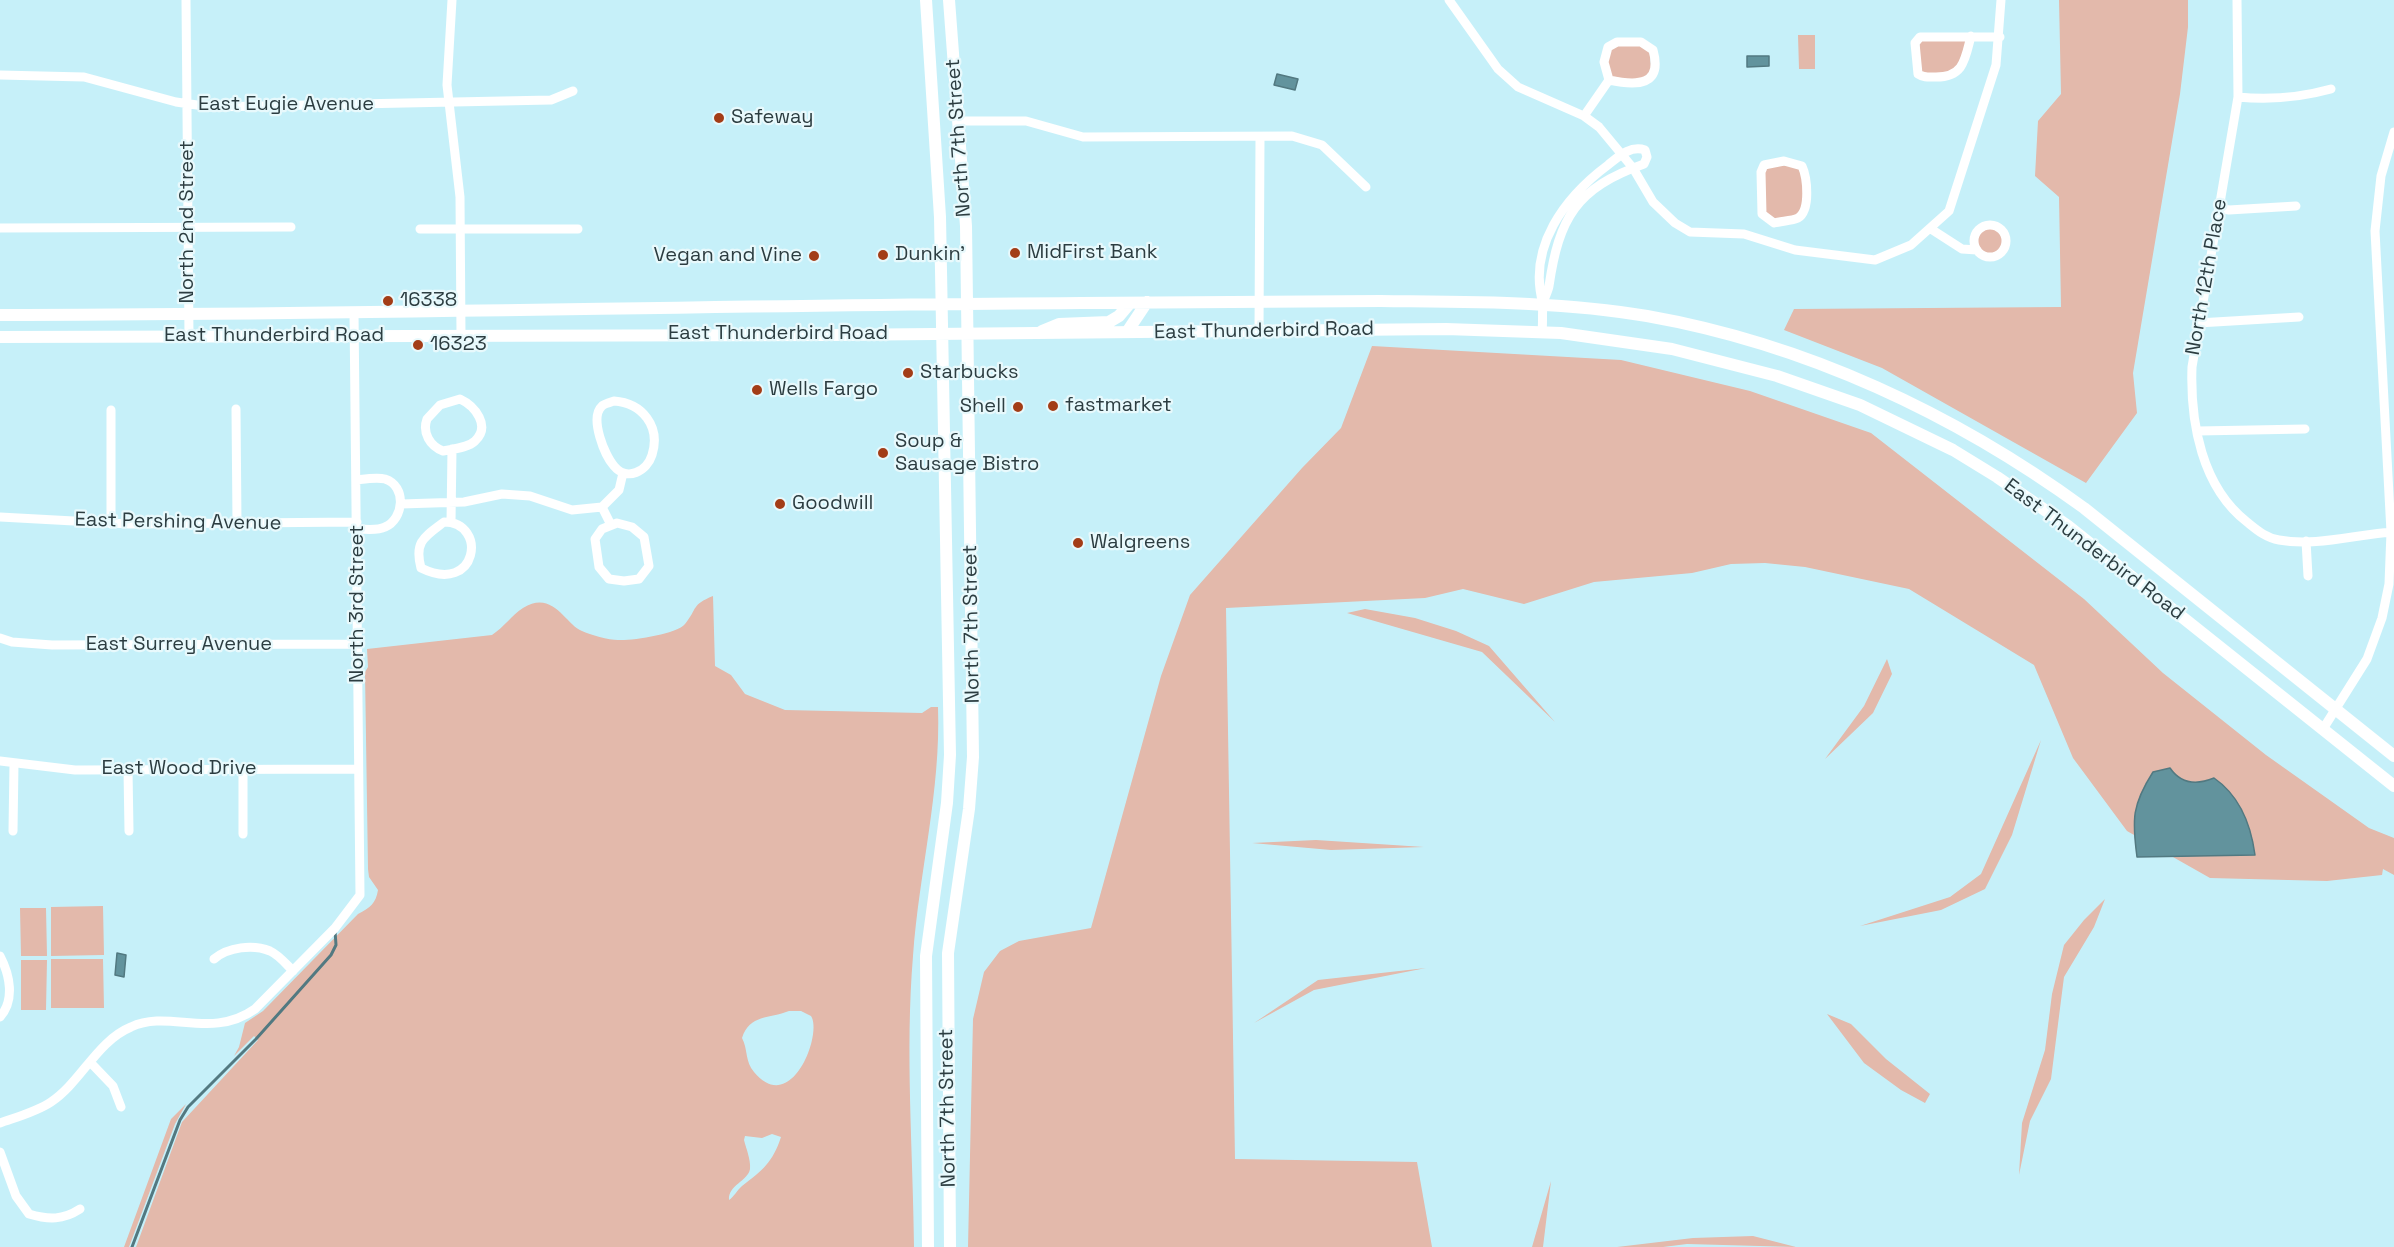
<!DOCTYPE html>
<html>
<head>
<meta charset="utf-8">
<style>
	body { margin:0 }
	canvas { display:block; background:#c6f0f9 }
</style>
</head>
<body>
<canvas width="2394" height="1247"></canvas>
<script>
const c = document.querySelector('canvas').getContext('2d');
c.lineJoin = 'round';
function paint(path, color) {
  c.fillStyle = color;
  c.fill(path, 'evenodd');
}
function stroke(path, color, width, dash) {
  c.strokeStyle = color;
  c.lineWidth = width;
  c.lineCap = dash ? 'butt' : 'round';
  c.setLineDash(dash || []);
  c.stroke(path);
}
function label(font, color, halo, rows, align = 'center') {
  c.font = font + ' "Space Grotesk",sans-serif';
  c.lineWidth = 4.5;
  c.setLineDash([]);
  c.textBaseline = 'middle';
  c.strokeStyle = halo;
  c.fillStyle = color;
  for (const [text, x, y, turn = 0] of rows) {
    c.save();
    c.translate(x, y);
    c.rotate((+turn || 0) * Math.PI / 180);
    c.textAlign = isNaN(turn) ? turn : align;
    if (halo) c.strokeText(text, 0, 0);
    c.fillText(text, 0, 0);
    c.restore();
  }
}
paint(new Path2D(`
	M2059,0H2188V27L2180,94L2133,373L2137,413L2086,483L1882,368L1784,330L1794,309L2061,307L2059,197L2035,176L2038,121L2061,94Z
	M1798,35H1815V69H1799Z
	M1971,36L1956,74H1918L1920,37Z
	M1613,43L1649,45L1652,78L1615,82L1604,62Z
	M1764,165L1802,166L1806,203L1797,219H1765Z
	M1974 241a16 16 0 1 1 32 0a16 16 0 1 1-32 0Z
	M1372,346L1621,360L1750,391L1871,433L2084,599L2163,673L2266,755L2369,828L2394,838V875L2383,869L2382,875L2327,881L2210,878L2127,831L2073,758L2034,665L1909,589L1805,567L1765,563L1731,564L1692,573L1594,582L1524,604L1463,589L1425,598L1226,608L1235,1159L1417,1162L1432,1247H968L973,1019L984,972L1000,951L1019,941L1091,928L1161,676L1190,595L1302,468L1341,428Z
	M713,596L715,666L731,675L745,694L785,710L922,713L931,707H938C941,791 919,872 913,956C905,1052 913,1150 914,1247H136L182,1122L258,1040L254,1036L234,1056L239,1047L245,1023L263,1011L358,914C370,908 376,903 378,890L369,877L368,869L365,672L368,667L367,649L492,635C504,627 512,615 523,608C553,589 565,624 582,631C590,635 609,640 618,640C631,641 677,634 685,624C698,608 691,605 713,596ZM789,1011H801L811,1016C823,1034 791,1117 754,1072C745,1062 748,1049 742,1038C750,1014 769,1019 789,1011ZM772,1134L781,1137C773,1162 762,1171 742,1186C737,1190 734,1197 729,1200C728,1185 748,1181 750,1169C751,1160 746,1148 744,1140L745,1136L762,1138Z
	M1365,609L1415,618L1456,631L1489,646L1555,722L1482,652L1347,613Z
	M1887,659L1892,674L1873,713L1825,759L1864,706Z
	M2041,740L2012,835L1985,889L1941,910L1860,926L1950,897L1981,874Z
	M1316,840L1424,847L1331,850L1252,843Z
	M2105,899L2094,927L2064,977L2051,1079L2030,1121L2019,1175L2022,1123L2045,1050L2052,994L2064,945L2084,920Z
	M103,906L104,955L51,956V907Z
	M20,908H46L47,956H21Z
	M51,959H103L104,1008H51Z
	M21,960H47L46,1010H21Z
	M1426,968L1314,990L1254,1023L1318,980Z
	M1827,1014L1851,1024L1886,1059L1930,1094L1925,1103L1901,1090L1864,1063Z
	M186,1104L175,1124L129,1247H124L171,1119Z
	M1551,1181L1543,1247H1532Z
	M1753,1236L1796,1247L1687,1244L1663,1247H1617L1693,1238Z`), '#e3b9ab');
const water = new Path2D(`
	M1747,56H1769V66L1747,67Z
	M1277,74L1298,79L1295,90L1274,85Z
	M2170,768C2181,784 2197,785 2214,778C2240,796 2251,825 2255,855L2137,857C2132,819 2132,805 2153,772Z
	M117,953L126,955L124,977L115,975Z`);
paint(water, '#62939d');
stroke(water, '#527981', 1.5);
stroke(new Path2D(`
	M132,1247L180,1120L188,1107L256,1039L331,955L336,945L335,931`), '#527981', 3);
stroke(new Path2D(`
	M186,0L189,336
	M452,0L447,85L460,197L461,335
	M1449,0L1498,69L1518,87L1584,116L1599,127L1633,168L1653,202L1675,223L1690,232L1744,234L1795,250L1875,260L1911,245L1949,211L1996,65L2001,0
	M2237,0L2238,97L2192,367C2190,423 2202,487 2247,522C2257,530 2266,538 2279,540C2316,547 2357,534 2394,532
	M1971,36C1965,59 1964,77 1936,77C1929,77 1924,78 1918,74L1915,43L1920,37H2000
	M1641,42L1653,50C1663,86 1637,86 1609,80L1604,62L1608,47L1617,42Z
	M0,75L84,77L176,102L211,107L551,100L573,91
	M2238,97C2268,100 2302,97 2331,89
	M1584,116L1609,80
	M958,121H1026L1083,137L1292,136L1322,145L1366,187
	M1784,161L1802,166C1807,177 1811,210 1798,218C1792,221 1781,221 1774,223L1762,214L1761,172L1764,165Z
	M2219,208L2229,210L2296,206
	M1974 241a16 16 0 1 1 32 0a16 16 0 1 1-32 0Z
	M0,228L291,227
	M420,229H578
	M1931,229L1962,249L1977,250
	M2198,323L2299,317
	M1259,331L1260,137
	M1542,332C1543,323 1542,313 1543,304C1544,298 1548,292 1549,286C1559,218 1576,188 1644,164L1647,157L1645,150C1630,145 1618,157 1608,165C1565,197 1527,247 1543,304
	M460,399C475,406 491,426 475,441C468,448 452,449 443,451C430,446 422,433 427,419L440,405Z
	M614,401C642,403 661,426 652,455C647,471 627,482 614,466C605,456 589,418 602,406C604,404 611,402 614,401Z
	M236,409L237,523
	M2198,431L2305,429
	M356,480C365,479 377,477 385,479C407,486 404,519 385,527C377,531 366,529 357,529
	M401,504L464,502L502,494L530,496L572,510L602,507
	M0,517L129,524L357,522
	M444,522C488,522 478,596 421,568C414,542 424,537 444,522Z
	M451,522L452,449
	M617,523L632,527L644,537L649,566L639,579L624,581L609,579L599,567L595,539L602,529Z
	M111,524V410
	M611,525L602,507L619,490L623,473
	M2306,541L2308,576
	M0,638L12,642L52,645L358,644
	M2323,729L2367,659L2382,618L2389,584L2391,532L2375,231L2381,176L2394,132
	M0,761L75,770L358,769
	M243,769V834
	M128,770L129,831
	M13,831L14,763
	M0,956C10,975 15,1000 0,1017
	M214,959C228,947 253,944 270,951C279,955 286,964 293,971
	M90,1062L113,1086L121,1107
	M0,1123C17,1117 36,1112 51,1102C81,1082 97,1041 131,1027C169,1009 211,1040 255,1009L335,928L360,895L354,312
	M0,1152L16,1196L29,1214C49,1220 63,1220 80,1209`), '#fff', 9);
stroke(new Path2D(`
	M926,0L940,217L950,755L947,803L926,956L928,1247
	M949,0L966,226L973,757L969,809L948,953L950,1247
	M0,315C360,315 721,305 1081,303C1181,302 1281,301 1381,301C1470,302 1559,301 1647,316C1806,344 1955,414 2084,508L2394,756
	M1042,331L1059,324L1109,322L1119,316L1130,303
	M1127,332L1147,302
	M0,337L831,335L1446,329L1561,333L1672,349L1777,376L1860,405L1953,450L1997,477L2068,526L2394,786`), '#fff', 12);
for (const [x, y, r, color] of [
	[719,118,6,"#a33d17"],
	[1015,253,6,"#a33d17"],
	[883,255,6,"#a33d17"],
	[814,256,6,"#a33d17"],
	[388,301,6,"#a33d17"],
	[418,345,6,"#a33d17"],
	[908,373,6,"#a33d17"],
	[757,390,6,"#a33d17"],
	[1053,406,6,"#a33d17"],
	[1018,407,6,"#a33d17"],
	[883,453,6,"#a33d17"],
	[780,504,6,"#a33d17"],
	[1078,543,6,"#a33d17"]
]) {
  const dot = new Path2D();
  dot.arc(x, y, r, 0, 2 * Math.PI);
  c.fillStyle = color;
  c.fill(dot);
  stroke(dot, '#e8f9fc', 2);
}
label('20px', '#2c3d41', '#e8f9fc', [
	["East Eugie Avenue",286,105],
	["North 7th Street",959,138,-94],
	["North 2nd Street",188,222,-90],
	["North 12th Place",2207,277,-80],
	["East Thunderbird Road",1264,331,-1],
	["East Thunderbird Road",778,334],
	["East Thunderbird Road",274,336],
	["East Pershing Avenue",178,522,1],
	["East Thunderbird Road",2094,550,37],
	["North 3rd Street",358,604,-90],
	["North 7th Street",972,624,-91],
	["East Surrey Avenue",179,645],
	["East Wood Drive",179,769],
	["North 7th Street",948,1108,-91]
]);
label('20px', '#2c3d41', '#e8f9fc', [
	["Safeway",731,118],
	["MidFirst Bank",1027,253],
	["Dunkin'",895,255],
	["Vegan and Vine",802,256,"right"],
	["16338",400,301],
	["16323",430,345],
	["Starbucks",920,373],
	["Wells Fargo",769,390],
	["fastmarket",1065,406],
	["Shell",1006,407,"right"],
	["Soup &",895,442],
	["Sausage Bistro",895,465],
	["Goodwill",792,504],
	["Walgreens",1090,543]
], 'left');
</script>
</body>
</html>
